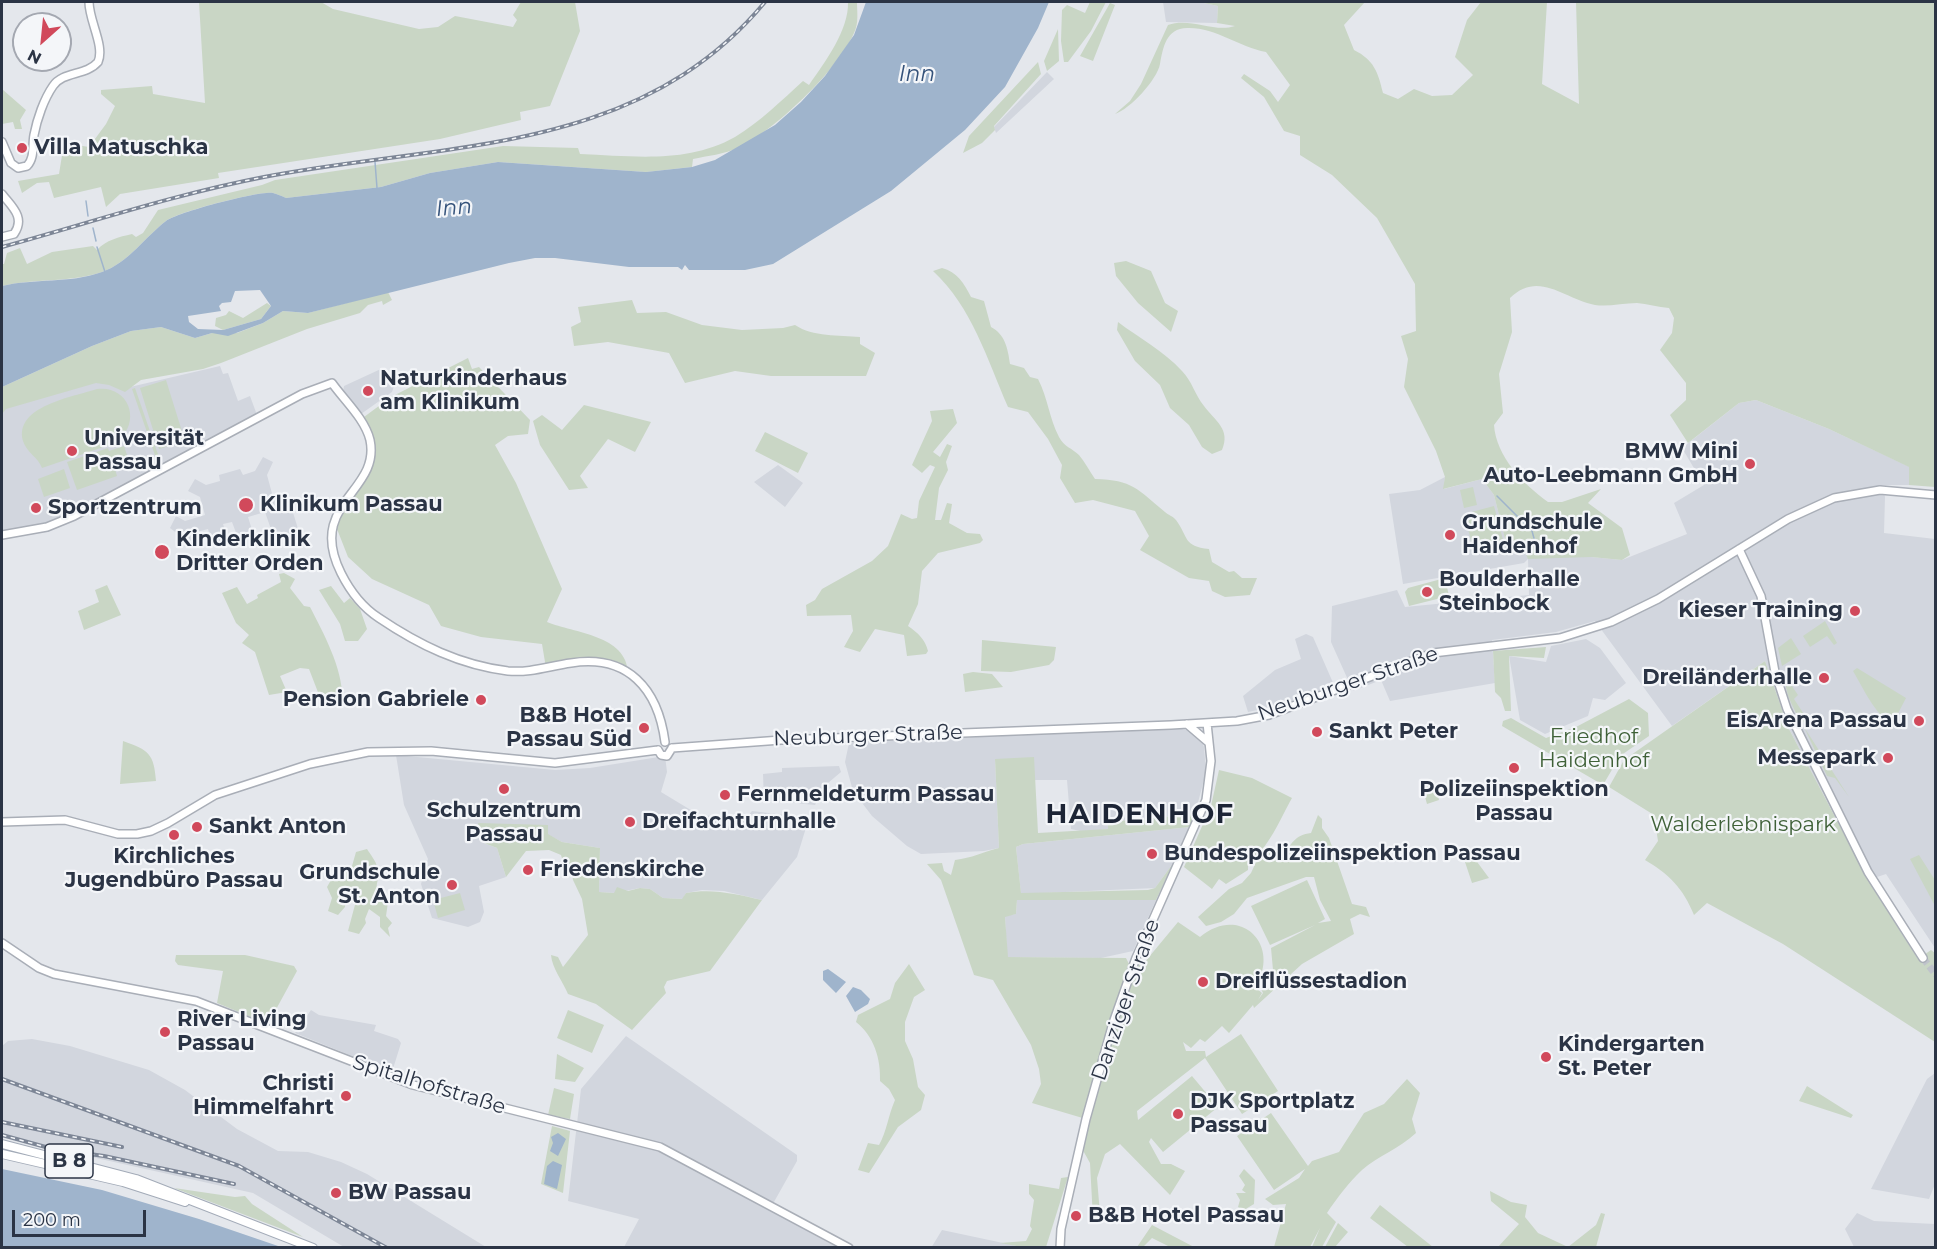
<!DOCTYPE html>
<html>
<head>
<meta charset="utf-8">
<style>
	body { margin:0 }
	#map { position:relative; width:1937px; height:1249px; overflow:hidden; background:#e4e7ec; font-family:Montserrat,sans-serif }
	canvas { display:block }
	.frame { position:absolute; inset:0; border:3px solid #2b3445; pointer-events:none }
	.north { position:absolute; left:12px; top:12px; width:60px; height:60px; box-sizing:border-box; background:#f4f6f9; border:2px solid #a4a8b1; border-radius:50%; rotate:207deg; font-size:16px; font-weight:700; line-height:24px; text-align:center; color:#2b3445 }
	.north::after { content:''; display:block; margin:auto; width:21px; height:27px; background:#d1495b; clip-path:polygon(50% 0,100% 100%,50% 72%,0 100%) }
	.scale { position:absolute; left:12px; top:1210px; width:134px; height:27px; box-sizing:border-box; border:3px solid #2b3445; border-top:0; padding-left:8px; font-size:18px; line-height:21px; white-space:nowrap; color:#2b3445; -webkit-text-stroke:4px #f4f6f9; paint-order:stroke }
</style>
</head>
<body>
<div id="map">
<canvas width="1937" height="1249"></canvas>
<div class="frame"></div>
<div class="north">N</div>
<div class="scale">200 m</div>
</div>
<script>
const c = document.querySelector('canvas').getContext('2d');
c.lineJoin = 'round';
function paint(path, color) {
  c.fillStyle = color;
  c.fill(path, 'evenodd');
}
function stroke(path, color, width, dash) {
  c.strokeStyle = color;
  c.lineWidth = width;
  c.lineCap = dash ? 'butt' : 'round';
  c.setLineDash(dash || []);
  c.stroke(path);
}
function label(font, color, halo, rows, align = 'center') {
  c.font = font + ' Montserrat,sans-serif';
  c.lineWidth = 4.5;
  c.setLineDash([]);
  c.textBaseline = 'middle';
  c.strokeStyle = halo;
  c.fillStyle = color;
  for (const [text, x, y, turn = 0] of rows) {
    c.save();
    c.translate(x, y);
    c.rotate((+turn || 0) * Math.PI / 180);
    c.textAlign = isNaN(turn) ? turn : align;
    if (halo) c.strokeText(text, 0, 0);
    c.fillText(text, 0, 0);
    c.restore();
  }
}
paint(new Path2D(`
	M1163,2H1199L1218,6L1217,23L1166,22Z
	M1047,72L1054,79L996,133L994,127Z
	M220,366L223,374L228,373L238,401L250,396L257,415L56,524L2,535V398L105,380L130,387Z
	M383,368L395,383L392,392L361,414L343,392L344,386Z
	M1756,400L1829,429L1910,467L1909,485H1882L1885,497L1884,533L1935,539V948L1886,874L1868,880L1789,729L1765,661L1672,726L1595,621L1556,632L1492,640L1495,683L1390,701L1381,680L1353,691L1331,642L1332,606L1397,590L1405,607L1529,595L1528,559L1524,563L1403,584L1389,494L1420,490L1445,477L1444,489L1482,479L1494,495L1506,542L1520,540L1591,557L1622,560L1687,534L1674,503L1704,485L1682,448L1739,403Z
	M263,457L273,462L267,475L273,497L287,493L299,532L274,538L265,512L248,517L253,533L238,538L232,522L223,524L228,541L213,545L208,529L193,533L196,544L185,547L182,537L170,528L176,516L185,521L205,515L200,497L188,491L195,479L206,485L220,481L219,475L240,469L243,475L255,471Z
	M778,465L803,483L785,507L754,482Z
	M1306,634L1313,637L1334,685L1281,705L1248,712L1243,696L1275,670L1301,659L1295,639Z
	M1586,639L1600,648L1626,683L1605,700L1593,698L1588,716L1545,734L1520,720L1509,656L1546,662L1551,646Z
	M1177,728L1192,731L1201,739L1204,747L1206,772L1195,814L1108,822V829L1085,832L1071,829L1067,780H1032L995,759L999,848L984,851L921,854L907,846L872,816L853,791L845,762L849,743Z
	M396,755L555,770L590,768L665,756L667,772L661,792L699,815L713,816L735,831L752,811L809,818L797,857L762,900L724,891L702,890L686,893L683,899L663,898L650,889L640,888L615,893L599,892L600,848L562,842L547,834L548,825L484,843L497,848L506,877L479,886L484,912L480,922L468,927L432,918L421,884L428,859L404,805Z
	M839,766L841,772L828,783L815,805L764,800L763,774L782,772V768Z
	M1190,827L1174,862L1155,888L1021,894L1016,847L1023,844Z
	M1017,900H1156L1133,951L1101,958L1007,957L1005,916L1016,914Z
	M311,1010L319,1015L376,1025L374,1031L398,1039L401,1043L392,1072L295,1033Z
	M626,1036L797,1155V1161L770,1209L837,1247H624L639,1219L568,1201L581,1089Z
	M32,1039L70,1046L149,1070L185,1090L237,1129L278,1151L308,1152L341,1162L367,1174L486,1247H344L253,1193L2,1137V1046L8,1041Z
	M1935,1073V1184L1929,1199L1871,1189L1927,1079Z
	M1857,1213L1874,1221L1935,1224V1247H1854L1845,1229Z
	M942,1230L1022,1247L931,1248Z`), '#d2d6de');
paint(new Path2D(`
	M199,2H321L333,9L419,29L438,27L455,16L513,27L517,20L513,15L521,2H575L580,31L550,106L520,112L521,120L440,139L218,173L219,178L120,194L106,207L101,187L54,198L49,182L37,183L22,193L18,181L59,174L64,143L89,147L106,124L115,106L101,94V90L152,86L153,94L205,103Z
	M848,2H857C857,12 859,23 854,33C838,70 774,131 738,148C725,154 707,156 693,159L692,167L646,172L498,162L430,173L381,187L286,198C282,196 277,194 273,193C258,191 178,212 166,221C145,237 128,263 102,272C68,283 35,278 2,286V264H4L7,253L20,248L27,264L52,252L93,246L97,250C106,240 119,237 132,234L136,237L143,233L158,210L262,185L275,180L503,146L578,148L580,154C633,156 687,164 735,137C760,122 782,100 803,81L809,85C825,62 849,30 848,2Z
	M1090,2H1106L1091,31L1068,62H1064L1061,41L1062,10L1067,5L1085,13Z
	M1199,2H1365L1344,25L1354,50C1374,60 1378,72 1383,93L1398,99L1414,89L1432,96L1452,95L1473,75L1455,57L1467,20L1481,2H1547L1542,84L1579,104L1576,2H1935V487L1909,485V467L1829,429L1756,400L1739,403L1688,443L1670,415L1686,400V383L1660,350L1672,333L1674,318L1669,308C1658,307 1647,304 1637,303C1623,303 1608,307 1595,305C1564,299 1539,270 1510,298L1512,332L1499,374L1503,413L1494,425C1496,456 1523,484 1548,502H1562L1601,489L1588,503L1622,528L1630,555L1622,560L1591,557L1528,559L1520,540L1506,543L1494,495L1482,479L1443,489L1445,477L1436,451L1404,387L1408,359L1401,336L1416,331L1415,284L1377,218L1332,175L1300,155V136L1284,131L1264,97L1241,78L1244,74L1270,91L1278,102L1290,85L1266,52C1239,47 1215,27 1187,28C1166,28 1163,48 1160,64C1157,80 1130,109 1115,114L1130,101L1141,84L1168,25C1190,17 1214,33 1235,26L1217,23L1218,6Z
	M1110,3L1115,5L1093,61L1080,56Z
	M1058,29L1059,61L1047,71L1044,61Z
	M1038,62L1041,74L994,126L995,130L982,143L963,153L969,136Z
	M2,89L26,110L20,120L22,129H15L13,122L2,124Z
	M1126,261L1151,271L1165,303L1178,311L1171,332L1138,303L1116,276L1114,263Z
	M942,268C957,272 964,283 971,297L984,301L991,327C1005,334 1008,349 1010,364L1024,368L1030,377L1038,379C1048,398 1049,418 1059,437C1064,447 1072,448 1079,455C1085,462 1090,472 1095,479C1133,480 1137,489 1165,512C1168,515 1173,516 1176,520C1189,538 1183,546 1209,549L1212,562L1229,572L1234,571L1242,578H1257L1250,595L1225,597L1212,591L1209,581L1189,578L1140,550L1149,536L1135,511L1093,500L1075,503L1060,478L1062,465L1048,439L1028,412L1008,407C987,359 972,307 933,271Z
	M388,292L392,300L383,305L382,301L368,305L360,313L307,329L221,363L203,369L141,380L125,392L109,385L96,383L6,409L2,414V387L92,346L131,331L161,327L195,338L212,333H237L263,323L283,311L308,313Z
	M632,300L637,313L666,312L702,325L742,330L783,328L795,325C813,337 839,335 860,337V344L875,353L866,376H771L735,371L685,383L669,353L608,342L574,346L571,327L581,322L578,307Z
	M267,303L271,306L261,319L223,330L215,326L216,318L226,315L229,311L243,318Z
	M1118,322C1139,338 1164,351 1182,371C1192,381 1195,395 1204,406C1215,421 1231,429 1222,450L1212,454L1202,447L1189,425L1170,408L1160,385L1135,361L1117,330Z
	M468,358L472,369L479,367L530,420L528,434L508,436L495,445L516,483L562,589L547,622C574,633 627,635 628,673L591,661L546,668L542,644L481,637L441,626L429,605L372,579L348,557L337,529C350,482 396,470 364,417L391,397Z
	M166,380L185,441L181,442L182,445L177,447L175,444L159,449L140,388Z
	M135,388L161,463L158,464L132,389Z
	M97,389C125,385 141,415 122,437L124,440L42,468C38,457 27,453 23,441C14,406 73,397 97,389Z
	M584,405L651,422L635,452L608,439L580,476L588,488L569,490L540,445L533,421L542,415L562,430Z
	M953,409L957,423L933,452L940,457L947,444L952,446L946,462L948,470L939,488L935,520H941L947,503L952,504L949,523L967,533L980,534L983,540L980,543L938,553L922,571L918,604L908,626C918,633 925,639 928,651L926,654L907,656L904,635L875,629L860,652L844,647L853,631L851,615L807,616L806,605L815,600L822,589L872,561L888,546L901,514L912,519L917,518L919,501L935,467L930,465L922,473L912,465L932,421L930,411Z
	M765,432L808,453L798,473L755,451Z
	M124,446L130,464L115,469L117,476L77,490L67,462L108,448L109,451Z
	M64,469L70,488L44,497L38,479Z
	M1473,487L1477,505L1464,508L1460,490Z
	M1494,506L1505,547L1475,555L1464,514Z
	M284,573L295,579L290,588L304,606L310,607C323,632 343,669 342,697L321,700L309,669L300,668L280,676L287,692L269,695L255,652L242,643L249,635L236,623L222,593L237,587L247,604L258,598L257,595L281,582L279,574Z
	M1445,578L1449,596L1409,606L1405,592L1408,588Z
	M107,585L121,615L84,630L78,611L99,602L95,590Z
	M331,586L344,603L350,598L360,609L367,629L358,641H345L340,624L319,590Z
	M1825,621L1837,643L1834,645L1827,636L1810,647L1803,636Z
	M1791,638L1801,654L1782,666L1778,648Z
	M982,640L1056,647L1054,660L1049,665L1011,672L981,671Z
	M1546,647L1544,658L1509,656L1511,711H1505L1501,698L1495,692L1493,651Z
	M1765,661L1789,729L1868,880L1918,959L1931,950L1935,953V1042L1783,944L1707,903L1694,915C1683,888 1669,874 1645,860L1658,841L1654,815L1609,787L1624,760Z
	M1857,668L1906,698L1892,725C1875,714 1863,688 1853,671Z
	M973,672L992,674L1003,687L965,692L963,674Z
	M1783,673L1798,695L1794,699L1807,719L1801,724L1788,696Z
	M1629,699L1648,713L1649,736L1620,756L1603,785L1502,726L1503,721L1511,718L1546,738L1576,727Z
	M1804,727L1849,797L1835,778L1827,776Z
	M123,741C149,750 154,754 156,781L120,784Z
	M1034,757L1038,833L1108,829V822L1195,814L1190,827L1023,844L1016,847L1021,893L1148,890L1155,888L1174,862L1156,900H1017L1016,914L1005,917L1008,957L1126,958L1130,966L1116,1018L1140,961L1144,963L1178,922L1200,937C1241,903 1282,946 1255,987L1262,993L1258,1000L1263,993L1261,989L1273,970L1271,948L1315,925L1270,945L1251,906L1307,880L1325,919L1318,923L1331,921L1320,900L1314,877H1306L1247,898L1234,914L1221,922L1206,926L1198,917L1229,889L1242,883L1251,873L1261,851L1270,850L1284,857C1290,844 1295,835 1311,833L1318,815L1322,819V828L1329,838L1352,904L1366,907L1370,917L1360,914L1350,919L1354,934L1302,964L1254,1008L1253,1005L1229,1033L1222,1026L1205,1042L1200,1039L1191,1048L1183,1042L1186,1051H1205L1206,1057L1241,1034L1278,1091L1242,1114L1205,1058L1137,1111L1138,1120L1192,1076L1218,1107L1163,1152L1151,1138L1149,1142L1161,1164H1171L1185,1171L1170,1195L1120,1144L1105,1154L1097,1178L1100,1214L1093,1219L1090,1163L1080,1145L1086,1119L1032,1103L1041,1084L1039,1069L1031,1045L993,980L974,975L941,880L927,864L942,863L944,871L951,875L955,860C972,858 983,852 999,848L995,759Z
	M1219,770L1252,778L1292,798C1280,819 1269,849 1248,862V870L1226,884L1219,879L1212,889L1184,867L1211,806Z
	M1434,782L1439,800L1427,804L1422,786Z
	M478,823L548,825V834L562,842L600,848L599,892L614,893L617,887L628,891L640,888L650,889L663,898L682,899L686,893C712,888 736,894 762,900L710,971L667,981L664,987L666,993L632,1030L596,1004L568,994C563,982 552,968 551,955L558,957L563,967L588,935L582,899L573,880L571,869L564,865L561,855L549,850L526,851L506,877L497,848L484,843Z
	M367,849C370,854 376,861 377,867C383,884 367,885 388,902L386,916L392,923L388,928L390,937L380,927V917L369,909L365,919L366,923L359,934L348,931L356,901L346,897L345,907L338,915L328,911L332,898L327,887L331,880L339,877L337,872L352,866L356,852Z
	M1472,855L1489,878L1472,883L1464,859Z
	M1919,855L1935,880V906L1910,859Z
	M460,893L465,910L438,918L433,900Z
	M176,955H245L294,966L297,971L268,1024L217,1003L223,971L178,965L175,961Z
	M909,964L925,990L914,997L905,1022V1041L913,1059L918,1087L925,1095L921,1110L898,1127L869,1173L858,1170L868,1143L879,1145C887,1131 888,1116 895,1100L889,1089L880,1081C881,1059 874,1036 856,1022L858,1015L890,999L895,983Z
	M568,1010L604,1025L592,1053L557,1038Z
	M557,1054L584,1068L575,1082L555,1079Z
	M1407,1079L1420,1093L1412,1119L1416,1133C1399,1149 1378,1156 1362,1170C1349,1182 1337,1198 1327,1213L1336,1222L1322,1247H1312L1320,1228L1310,1247H1274L1286,1204L1273,1205L1265,1199L1299,1178L1305,1169L1274,1190L1237,1136L1271,1113L1308,1166L1312,1161L1339,1152L1364,1113L1384,1104Z
	M1807,1086L1853,1115L1851,1118L1799,1101Z
	M554,1088L574,1094L570,1119L548,1115Z
	M552,1126L570,1131L563,1193L541,1184Z
	M1244,1169L1255,1180L1254,1204L1244,1210L1238,1207L1240,1200L1236,1193H1246L1242,1190L1245,1185L1239,1176Z
	M1068,1177L1046,1247H1022L1000,1243L1026,1241L1032,1229L1030,1226L1034,1200L1029,1194V1184L1059,1189L1061,1178Z
	M174,1188L235,1197L245,1196L252,1204L303,1237Z
	M1490,1191L1511,1202L1527,1205L1525,1217L1538,1233L1568,1247L1596,1225L1601,1213L1605,1214L1596,1247H1498L1519,1224L1491,1201Z
	M1380,1205L1433,1247H1408L1370,1218Z
	M1338,1223L1348,1232L1335,1247H1325Z
	M1152,1225L1194,1247H1170L1152,1238L1143,1247H1137Z`), '#c9d6c5');
paint(new Path2D(`
	M866,2H1049L1038,28L1005,87L965,130L891,191L773,264L745,270H689L685,265L682,270L678,267H629L555,258H535L509,263L308,313L283,311L263,323L228,336L212,333L195,338L161,327L131,331L92,346L2,387V286C35,278 68,284 102,272C128,263 145,237 166,221C179,212 258,191 273,193C277,194 282,196 286,198L381,187L430,173L498,162L646,172L692,167L715,160L775,125L801,102L825,76L854,35ZM260,290L271,306L261,319L223,330L198,329L189,322L188,316L221,311L219,306L222,303L231,302L235,291Z
	M828,969L846,982L836,993L823,980V971Z
	M853,987L861,990L870,999L868,1004L855,1012L846,996Z
	M558,1133L566,1139L558,1156L550,1151L553,1143L551,1137Z
	M553,1161L562,1165L557,1189L544,1184L547,1166Z
	M2,1169L102,1190L199,1219L281,1247H2Z`), '#9fb4cc');
stroke(new Path2D(`
	M375,162L377,188
	M86,201L88,216
	M93,228L96,241
	M97,247L105,272
	M1497,496L1532,531L1538,553`), '#9fb4cc', 1.5);
stroke(new Path2D(`
	M1923,958L1936,975`), '#bfc3cb', 7, [7, 3.5]);
const secondary = new Path2D(`
	M2,142L11,163L18,168L27,166C35,158 32,145 34,135C37,119 44,99 53,86C63,71 86,76 98,62C105,46 89,21 89,2
	M2,194C11,206 26,217 14,234L2,237
	M2,535L47,527L74,516L302,394L332,383C344,400 365,419 370,440C381,492 306,503 341,573C350,591 362,607 379,618C419,645 460,665 508,671C531,673 549,666 571,663C628,654 658,689 665,742
	M1739,549L1761,596L1775,672L1787,709L1868,872L1923,958
	M1187,724L1208,742
	M672,748L781,740L1171,725L1237,721L1269,715L1433,653L1560,638L1611,622L1658,599L1788,519L1834,498L1880,490L1936,495
	M658,750L661,755L667,756L672,748
	M2,822L65,820L118,834H137L151,831L168,823L215,795L310,764L368,752L431,751L555,763L658,750
	M2,943L39,968L54,974L196,1001L413,1085L660,1147L849,1248
	M1060,1248L1061,1229L1086,1119L1113,1023L1136,958L1206,800L1211,761L1207,723`);
const primary = new Path2D(`
	M2,1144L136,1179L313,1248
	M2,1154L123,1182L185,1202`);
stroke(secondary, '#a9aeb7', 10);
stroke(primary, '#a3abb8', 10);
stroke(secondary, '#fff', 7);
stroke(primary, '#fff', 8);
const rail = new Path2D(`
	M2,247C89,223 176,194 264,177C444,142 637,156 765,2
	M2,1079L239,1166L387,1248
	M2,1122L122,1147
	M2,1135L53,1149L104,1156L234,1184`);
stroke(rail, '#7d8696', 4);
stroke(rail, '#f4f6f9', 1.5, [4.5]);
for (const [x, y, r, color] of [
	[22,148,6,"#d1495b"],
	[368,391,6,"#d1495b"],
	[72,451,6,"#d1495b"],
	[1750,464,6,"#d1495b"],
	[246,505,8,"#d1495b"],
	[36,508,6,"#d1495b"],
	[1450,535,6,"#d1495b"],
	[162,552,8,"#d1495b"],
	[1427,592,6,"#d1495b"],
	[1855,611,6,"#d1495b"],
	[1824,678,6,"#d1495b"],
	[481,700,6,"#d1495b"],
	[1919,721,6,"#d1495b"],
	[644,728,6,"#d1495b"],
	[1317,732,6,"#d1495b"],
	[1888,758,6,"#d1495b"],
	[1514,768,6,"#d1495b"],
	[504,789,6,"#d1495b"],
	[725,795,6,"#d1495b"],
	[630,822,6,"#d1495b"],
	[197,827,6,"#d1495b"],
	[174,835,6,"#d1495b"],
	[1152,854,6,"#d1495b"],
	[528,870,6,"#d1495b"],
	[452,885,6,"#d1495b"],
	[1203,982,6,"#d1495b"],
	[165,1032,6,"#d1495b"],
	[1546,1057,6,"#d1495b"],
	[346,1096,6,"#d1495b"],
	[1178,1114,6,"#d1495b"],
	[336,1193,6,"#d1495b"],
	[1076,1216,6,"#d1495b"]
]) {
  const dot = new Path2D();
  dot.arc(x, y, r, 0, 2 * Math.PI);
  c.fillStyle = color;
  c.fill(dot);
  stroke(dot, '#f4f6f9', 2);
}
for (const [x, y, w] of [
	[69,1161,48]
]) {
  const box = new Path2D();
  box.roundRect(x - w / 2, y - 17, w, 34, 4.5);
  c.fillStyle = '#f4f6f9';
  c.fill(box);
  stroke(box, '#2b3445', 1.5);
}
label('bold 20px', '#2b3445', null, [
	["B 8",69,1161]
]);
label('bold 21px', '#2b3445', '#f4f6f9', [
	["Villa Matuschka",34,148],
	["Naturkinderhaus",380,379],
	["am Klinikum",380,403],
	["Universität",84,439],
	["Passau",84,463],
	["BMW Mini",1738,452,"right"],
	["Auto-Leebmann GmbH",1738,476,"right"],
	["Klinikum Passau",260,505],
	["Sportzentrum",48,508],
	["Grundschule",1462,523],
	["Haidenhof",1462,547],
	["Kinderklinik",176,540],
	["Dritter Orden",176,564],
	["Boulderhalle",1439,580],
	["Steinbock",1439,604],
	["Kieser Training",1843,611,"right"],
	["Dreiländerhalle",1812,678,"right"],
	["Pension Gabriele",469,700,"right"],
	["B&B Hotel",632,716,"right"],
	["Passau Süd",632,740,"right"],
	["EisArena Passau",1907,721,"right"],
	["Sankt Peter",1329,732],
	["Messepark",1876,758,"right"],
	["Polizeiinspektion",1514,790,"center"],
	["Passau",1514,814,"center"],
	["Fernmeldeturm Passau",737,795],
	["Schulzentrum",504,811,"center"],
	["Passau",504,835,"center"],
	["Dreifachturnhalle",642,822],
	["Sankt Anton",209,827],
	["Bundespolizeiinspektion Passau",1164,854],
	["Kirchliches",174,857,"center"],
	["Jugendbüro Passau",174,881,"center"],
	["Friedenskirche",540,870],
	["Grundschule",440,873,"right"],
	["St. Anton",440,897,"right"],
	["Dreiflüssestadion",1215,982],
	["River Living",177,1020],
	["Passau",177,1044],
	["Kindergarten",1558,1045],
	["St. Peter",1558,1069],
	["Christi",334,1084,"right"],
	["Himmelfahrt",334,1108,"right"],
	["DJK Sportplatz",1190,1102],
	["Passau",1190,1126],
	["BW Passau",348,1193],
	["B&B Hotel Passau",1088,1216]
], 'left');
label('21px', '#2b3445', '#f4f6f9', [
	["Neuburger Straße",1348,684,-19],
	["Neuburger Straße",868,736,-2],
	["Danziger Straße",1126,1000,-71],
	["Spitalhofstraße",429,1085,17]
]);
label('21px', '#3f6138', '#f4f6f9', [
	["Friedhof",1594,737],
	["Haidenhof",1594,761],
	["Walderlebnispark",1743,825]
]);
label('italic 22px', '#34527a', '#f4f6f9', [
	["Inn",917,75],
	["Inn",454,208,-5]
]);
c.letterSpacing = '1.5px';
label('bold 27px', '#1d2536', '#f4f6f9', [
	["HAIDENHOF",1140,815]
]);
c.letterSpacing = '0px';
</script>
</body>
</html>
